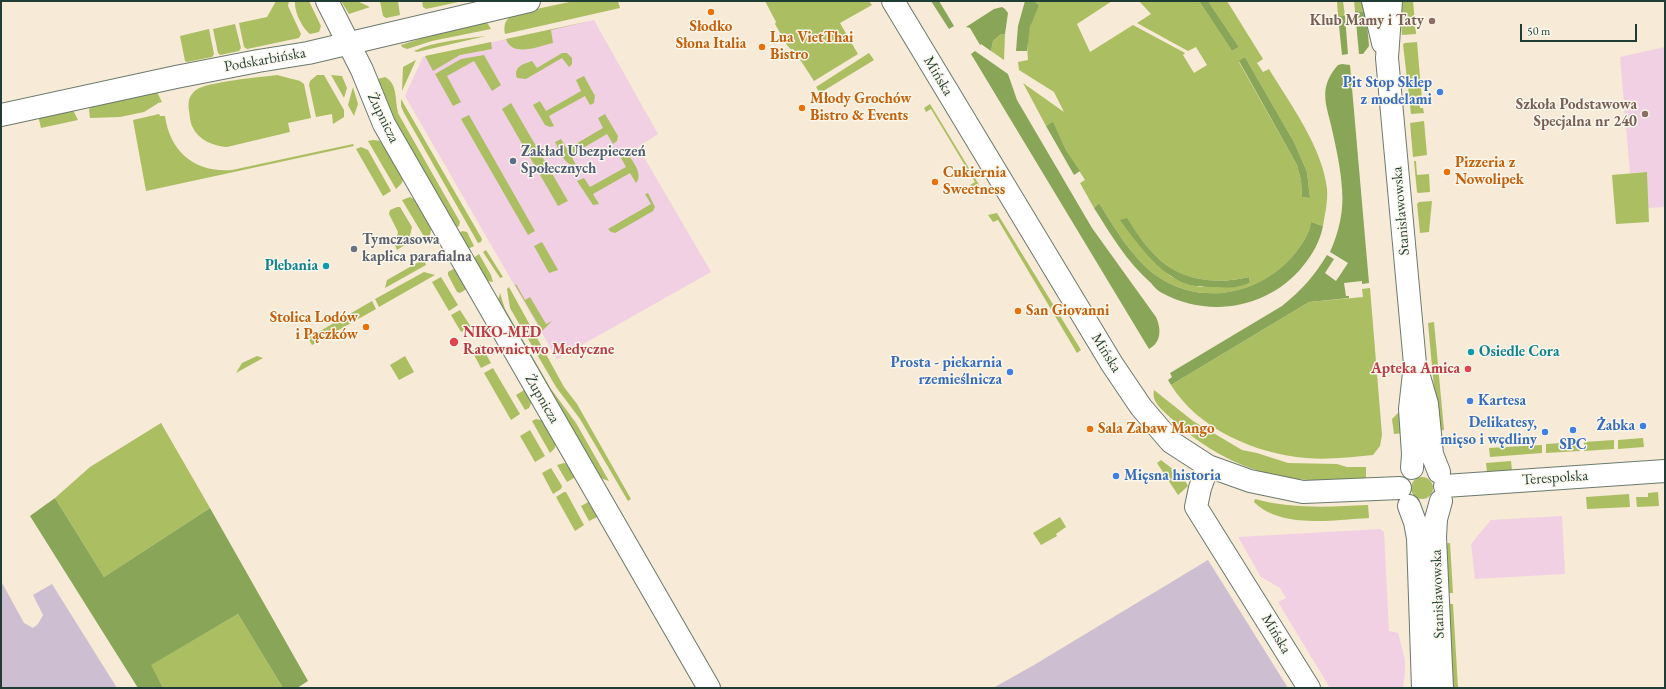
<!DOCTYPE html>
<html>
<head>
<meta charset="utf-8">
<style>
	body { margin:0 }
	#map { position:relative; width:1666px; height:689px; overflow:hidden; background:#f7ead6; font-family:"EB Garamond",serif }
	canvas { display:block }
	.frame { position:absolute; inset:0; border:2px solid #1f3d34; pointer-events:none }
	.scale { position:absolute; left:1520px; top:24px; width:117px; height:18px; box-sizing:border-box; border:2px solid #1f3d34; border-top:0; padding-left:5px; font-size:12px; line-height:14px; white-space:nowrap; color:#1f3d34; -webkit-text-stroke:3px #fbf7ec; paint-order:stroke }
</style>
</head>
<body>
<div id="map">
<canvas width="1666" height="689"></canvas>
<div class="frame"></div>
<div class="scale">50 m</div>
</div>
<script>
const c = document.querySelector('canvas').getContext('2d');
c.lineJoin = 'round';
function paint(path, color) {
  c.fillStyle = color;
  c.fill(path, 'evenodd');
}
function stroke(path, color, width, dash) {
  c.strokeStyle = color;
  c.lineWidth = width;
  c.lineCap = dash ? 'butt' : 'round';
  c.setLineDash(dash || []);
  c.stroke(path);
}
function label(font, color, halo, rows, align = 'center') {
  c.font = font + ' "EB Garamond",serif';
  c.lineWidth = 3;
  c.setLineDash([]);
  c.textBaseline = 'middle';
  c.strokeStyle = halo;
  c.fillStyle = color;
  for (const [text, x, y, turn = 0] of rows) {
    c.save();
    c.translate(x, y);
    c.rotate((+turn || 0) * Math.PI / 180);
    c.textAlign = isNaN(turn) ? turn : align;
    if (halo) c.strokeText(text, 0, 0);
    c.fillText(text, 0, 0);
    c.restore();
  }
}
paint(new Path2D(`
	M594,20L658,134L638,147L711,272L557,359L405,96L423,57Z
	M1665,47V207L1648,208L1647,172L1630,173L1620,57Z
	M1562,516L1565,574L1475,579L1471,544L1491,520Z
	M1380,529L1384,532L1389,631L1398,633L1405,660V673L1403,688H1330L1278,602L1286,598L1280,588L1261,577L1238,537Z`), '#f1d0e3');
paint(new Path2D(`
	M1208,560L1288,688H993L1034,665Z
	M1,581L24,623L33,628L38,624L43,615L33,595L52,584L117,688H1Z`), '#cebed1');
paint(new Path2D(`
	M276,1H289L288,6L301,34L299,38L247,49L244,47L239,23L267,17Z
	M295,1H309L321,26L319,32L310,34C302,28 294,11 295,1Z
	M341,1H357L370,7L349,14Z
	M380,1H398L400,15L386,18L383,16Z
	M422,1H463L426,9L423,7Z
	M574,1H618L620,8L505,34C503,25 506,19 513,14Z
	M765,1H869L872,5L840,23L858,54L814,81L801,61L787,45L775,24L776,22Z
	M1034,1H1112L1077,24L1090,52L1133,25L1185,53L1183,55L1194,73L1207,65L1196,47L1188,51L1137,23L1151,14L1139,1H1199L1232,51L1239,47L1208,1H1227L1263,59L1257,63L1263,72L1269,69C1290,104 1323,148 1327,189C1328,201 1325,214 1323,226L1311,222C1309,234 1303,243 1296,252C1264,293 1206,307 1160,278C1133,261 1116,229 1099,203L1094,208L1080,183L1085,180L1066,150L1053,123L1046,126L1023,83L1064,112L1054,92L1019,70L1018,62L1028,60C1026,42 1029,21 1039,5ZM1245,57L1294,142L1307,172L1310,198L1302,197L1301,180L1297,165L1239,62ZM1123,219H1127C1135,230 1143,243 1153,253C1178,281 1214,285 1249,277L1250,282L1200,287L1186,284L1170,276Z
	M1337,1H1343L1345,16H1338Z
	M1354,1H1365L1366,12L1355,11Z
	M1399,1H1413L1416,34L1402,35Z
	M590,21L551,30L553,43C539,46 512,58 506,39Z
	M485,22L488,24L491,29L432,41L407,49L402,47L401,45L463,25Z
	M235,24L241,48L239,51L220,55L218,53L213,29Z
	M209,29L214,54L212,57L187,62L185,61L180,36Z
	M1001,34H1005L1004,60L991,51L993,41Z
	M486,36L417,52L414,51C436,41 463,39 486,36Z
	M491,42L492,49L460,55L433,71L425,56Z
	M1417,42L1422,100L1419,101L1420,108H1423L1424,113L1411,114L1403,44L1405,43Z
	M562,53H567L572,58V64L569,67L562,58L526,79L517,78C513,67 523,64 532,61L537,68Z
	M869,53L874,60L820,93L816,87Z
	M484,55L501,85L492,91L474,61L447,76L461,102L453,106L435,74L461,59Z
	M416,60L402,91L403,67Z
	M277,75L300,81L304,84L311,118L288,123L290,132L227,147C213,146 198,140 192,126C190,122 190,116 189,111C188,103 188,96 196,90C206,82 261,77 277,75Z
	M317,75H324L344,110V117L333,124L332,114L316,117L309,85L310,81Z
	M331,75L342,76L347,88L344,98Z
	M584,76L595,96L594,103L590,105L585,96L549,116L554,126L550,127L545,125L533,105L540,101L546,111L581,91L576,80Z
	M385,77C399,84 394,103 399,115L460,222L459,226L454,229L394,122L378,79Z
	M353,87L358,104L354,116L348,105Z
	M153,91L157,92L162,102L158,103L157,104L144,112L120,117L90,118L89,110L91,105Z
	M401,99L482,239L481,242L478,243L404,113L401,106Z
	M511,103L568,201L558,206L502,109Z
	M930,104L981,188L977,191L973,189L970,185L975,182L931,109L926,112L924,108Z
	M70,109L74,112L78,120L41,128L38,115Z
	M159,114L160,116H165C170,152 195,173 232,170L353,144L354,146L146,191L133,120Z
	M605,114L618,136L617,141L613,144L607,134L571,155L576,165C565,167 560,151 555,142L561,139L567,149L603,128L598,118Z
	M469,115L535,231L528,235L461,119Z
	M1424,121L1427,155L1413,157L1410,123Z
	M373,140L382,141L403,178L402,183L396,189L368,141Z
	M361,147L368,150L391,191L383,196L356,149Z
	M627,152C632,161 644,174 636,183L630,173L593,194L599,204L593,205L577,181L584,178L590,187L626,167L620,156Z
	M1414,161H1416L1417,175L1429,174L1430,192L1418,193L1417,192Z
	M1647,172L1649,222L1616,224L1612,175Z
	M648,193L655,207L653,211L615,233L611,232L608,229L651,204L645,194Z
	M410,197L419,202L432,226L430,235L427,238L423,235L402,200Z
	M1432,201L1429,232L1420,233L1417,204L1419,202Z
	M397,207H400L412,227L408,243L397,250L395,245L398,232L389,214L390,210Z
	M997,213L1081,350L1077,353L998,220L993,222L988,215Z
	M462,231L467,232L474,246L466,250L458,234Z
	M542,242L558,270L549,273L534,246Z
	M486,250L503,277L500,278L483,252Z
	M479,254L491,275L493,282L487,281L472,259Z
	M424,259L426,265L385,288L387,280Z
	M457,267L468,288L460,293L457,292L448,275V272Z
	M424,272L435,275L379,307L375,299Z
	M441,277L458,305L449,311L432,282Z
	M516,284L525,300L530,297L546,324L552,321L542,331L515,285Z
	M509,287L564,387L577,404L631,499L628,501L580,419L556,387L510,308L507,289Z
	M1370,288L1382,435L1380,446L1373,455C1351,457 1328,460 1306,458C1256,454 1198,429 1171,385L1309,302L1363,297L1362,289Z
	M500,293L505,309L551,389L576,423L609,481L600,478L498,301Z
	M372,301L376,309L312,345L308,338Z
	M460,310L471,327L461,332L451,315Z
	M1434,322L1444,430L1438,431L1428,323Z
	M481,345L491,363L481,368L472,351Z
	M257,356L263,358L236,373L242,363Z
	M405,356L414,372L399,380L390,365Z
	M493,368L520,414L511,420L484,373Z
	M526,389L532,401L529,408L525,410L516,395Z
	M1154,390L1193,421L1242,450L1257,453L1288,463L1337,464L1347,467H1366V478C1347,479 1328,481 1309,480C1259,478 1208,454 1172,419C1164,411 1151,403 1154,390Z
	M1402,409L1404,433L1394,434L1392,419Z
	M536,419L545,421L556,442L555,448L550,453L532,421Z
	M161,423L210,508L104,577L55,498L90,467Z
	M530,430L545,456L535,462L520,436Z
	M1643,438L1644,447L1618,449V440Z
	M1614,440V449L1584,451V442Z
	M1579,442L1580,451L1546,453V444Z
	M1542,445V453L1490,457L1489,448Z
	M1161,460L1183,477L1188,486L1178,495L1157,463Z
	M1511,461L1512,470L1487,472L1486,463Z
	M564,463L568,464L577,476L567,482L557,465Z
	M551,468L562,486L561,489L553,494L542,473Z
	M1411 488a11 11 0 1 1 22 0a11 11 0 1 1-22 0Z
	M564,492H566L584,525L575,531L556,497Z
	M1658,492L1659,506L1637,507L1636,497H1648V493Z
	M1629,494L1630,507L1587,509L1586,497Z
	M1255,499C1291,509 1330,507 1368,505L1369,518C1334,520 1281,529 1254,502Z
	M590,501L599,516L589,521L581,506Z
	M1060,517L1066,527L1056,534L1057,536L1041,545L1033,533Z
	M1450,543L1453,593H1448L1442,544Z
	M1448,604H1453L1458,688H1448Z
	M238,614L283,688H163L150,665Z`), '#abbe62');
paint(new Path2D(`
	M931,1H939L954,26L949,29Z
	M1025,1H1034L1039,5L1030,27L1027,51H1016L1018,26Z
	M1199,1H1208L1239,47L1232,51Z
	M1002,7L1005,9L1008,13L1005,34H1001L993,41L991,51L981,44L980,45L970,28L966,27L994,9Z
	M1355,11L1366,12L1369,46L1363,54H1359Z
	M1338,16H1345L1348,54L1342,55Z
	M975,51L1008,74L1017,100L1092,228L1156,317C1161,328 1162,342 1149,349L971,54Z
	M1245,57L1294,142L1307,172L1310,198L1302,197L1301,180L1297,165L1239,61Z
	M1342,64L1350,65L1369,283L1362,284V281L1344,283L1346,296H1349V298L1309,302L1171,385L1168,380L1172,377L1170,373L1282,306C1301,291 1315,275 1327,255L1334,259L1325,273L1336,281L1348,263L1330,252C1339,232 1344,211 1342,189C1341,171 1337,152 1333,134C1328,107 1316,90 1338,65Z
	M1053,122L1066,150L1080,171L1074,175L1046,126Z
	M1099,203C1115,228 1134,262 1160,278C1205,307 1264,293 1296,252C1303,243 1309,234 1311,222L1323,226C1320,241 1313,254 1303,266C1269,308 1210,319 1162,293C1158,291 1154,287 1151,283C1127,262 1111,235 1094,208Z
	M1127,218C1135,230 1143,243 1153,253C1178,281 1215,285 1249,277L1250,282C1240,288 1228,288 1217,287C1206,287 1196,287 1186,284C1158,273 1137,243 1120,220Z
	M55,498L104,577L210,508L308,681L297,688H283L238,614L151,665L163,688H138L30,516Z`), '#88a558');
const minor = new Path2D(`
	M327,1L362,70L384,124L709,688
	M893,1L1112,364L1141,407L1171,442L1208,466L1250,481L1303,492L1400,488
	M1373,1L1383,43
	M1391,1L1387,58L1415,364L1410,409L1413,454L1412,468
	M1,115L176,77L258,61L308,53L529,1
	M1418,373L1427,404L1432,454L1439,472
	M1208,466L1200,488L1196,507L1309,688
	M1445,486L1665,471
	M1441,501L1436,519L1435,537L1442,688
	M1409,506L1415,522L1418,538L1423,688`);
stroke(minor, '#6b7a6d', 24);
stroke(minor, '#fff', 22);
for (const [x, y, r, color] of [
	[711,12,4,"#e8710a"],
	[1432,21,4,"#8d6e63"],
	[762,47,4,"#e8710a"],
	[1440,92,4,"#3f7fe0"],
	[802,108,4,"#e8710a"],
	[1645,114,4,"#8d6e63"],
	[513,161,4,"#5c6f8a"],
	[1447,172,4,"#e8710a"],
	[935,182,4,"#e8710a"],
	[354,249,4,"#6b7280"],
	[326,266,4,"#0f9aa8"],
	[1018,311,4,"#e8710a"],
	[366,327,4,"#e8710a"],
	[454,342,5,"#e0444e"],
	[1471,352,4,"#0f9aa8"],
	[1468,369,4,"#e0444e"],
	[1010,372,4,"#3f7fe0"],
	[1470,401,4,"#3f7fe0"],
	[1643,426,4,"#3f7fe0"],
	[1090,429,4,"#e8710a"],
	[1573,430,4,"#3f7fe0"],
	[1545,432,4,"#3f7fe0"],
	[1116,476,4,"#3f7fe0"]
]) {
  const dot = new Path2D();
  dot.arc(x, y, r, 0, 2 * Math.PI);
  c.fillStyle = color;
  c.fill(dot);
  stroke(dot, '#fbf7ec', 1.5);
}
label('bold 15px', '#785e54', '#fbf7ec', [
	["Klub Mamy i Taty",1424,21],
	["Szkoła Podstawowa",1637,105],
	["Specjalna nr 240",1637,122]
], 'right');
label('bold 15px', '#c56008', '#fbf7ec', [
	["Słodko",711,27,"center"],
	["Słona Italia",711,44,"center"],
	["Lua VietThai",770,38],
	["Bistro",770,55],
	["Młody Grochów",810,99],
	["Bistro & Events",810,116],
	["Pizzeria z",1455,163],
	["Nowolipek",1455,180],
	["Cukiernia",943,173],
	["Sweetness",943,190],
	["San Giovanni",1026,311],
	["Stolica Lodów",358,318,"right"],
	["i Pączków",358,335,"right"],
	["Sala Zabaw Mango",1098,429]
], 'left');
label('15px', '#1f3d34', '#fbf7ec', [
	["Podskarbińska",265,60,-10],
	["Mińska",938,76,59],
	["Żupnicza",383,118,64],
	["Stanisławowska",1401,211,-95],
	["Mińska",1106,353,58],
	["Żupnicza",542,399,60],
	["Terespolska",1555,478,-4],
	["Stanisławowska",1438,594,-92],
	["Mińska",1276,634,59]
]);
label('bold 15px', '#366cbe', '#fbf7ec', [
	["Pit Stop Sklep",1432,83],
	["z modelami",1432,100],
	["Prosta - piekarnia",1002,363],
	["rzemieślnicza",1002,380],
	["Kartesa",1478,401,"left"],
	["Delikatesy,",1537,423],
	["mięso i wędliny",1537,440],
	["Żabka",1635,426],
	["SPC",1573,445,"center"],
	["Mięsna historia",1124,476,"left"]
], 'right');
label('bold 15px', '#4e5e75', '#fbf7ec', [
	["Zakład Ubezpieczeń",521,152],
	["Społecznych",521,169]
], 'left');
label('bold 15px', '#5b616d', '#fbf7ec', [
	["Tymczasowa",362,240],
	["kaplica parafialna",362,257]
], 'left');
label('bold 15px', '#0d838f', '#fbf7ec', [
	["Plebania",318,266],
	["Osiedle Cora",1479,352,"left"]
], 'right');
label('bold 15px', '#be3a42', '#fbf7ec', [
	["NIKO-MED",463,333],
	["Ratownictwo Medyczne",463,350],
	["Apteka Amica",1460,369,"right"]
], 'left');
</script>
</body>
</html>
